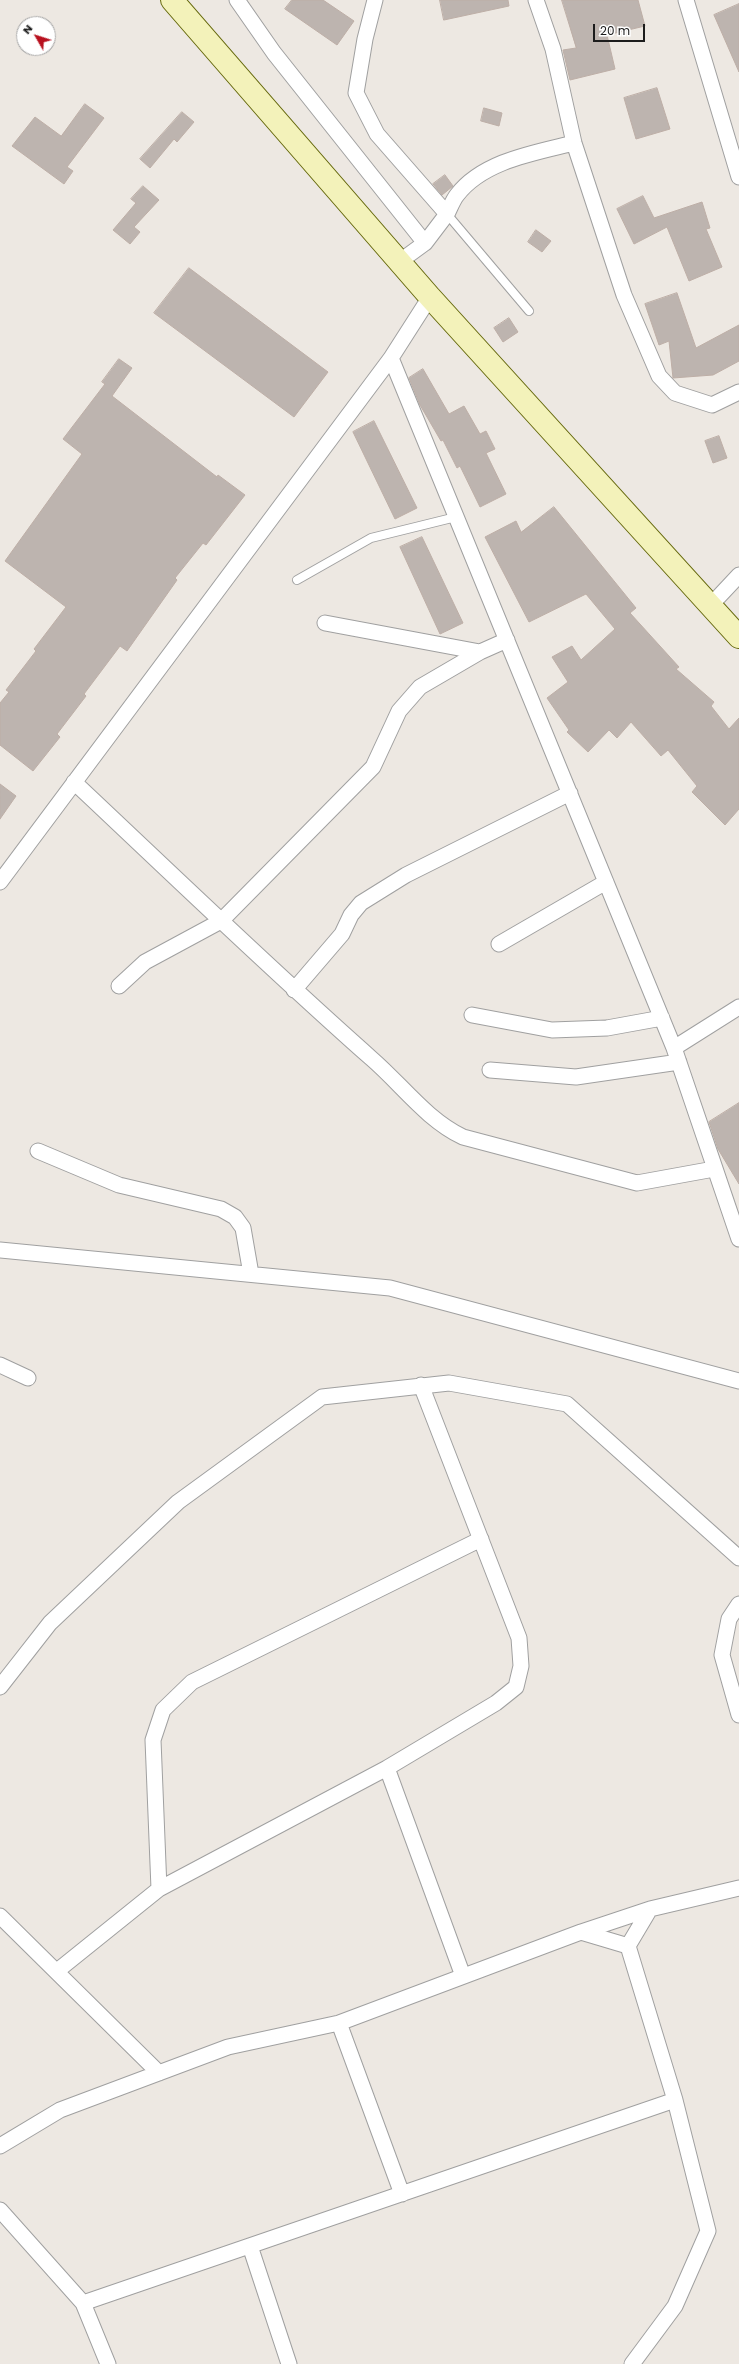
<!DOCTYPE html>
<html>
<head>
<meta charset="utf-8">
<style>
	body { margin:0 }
	#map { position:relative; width:739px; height:2364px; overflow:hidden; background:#ede8e2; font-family:Poppins,sans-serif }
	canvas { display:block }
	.north { position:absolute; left:16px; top:16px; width:40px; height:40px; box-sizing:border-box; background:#fff; border:1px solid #a4a4a4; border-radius:50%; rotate:309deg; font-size:11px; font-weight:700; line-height:16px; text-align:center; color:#1c1c1c }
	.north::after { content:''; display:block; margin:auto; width:14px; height:18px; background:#b8101e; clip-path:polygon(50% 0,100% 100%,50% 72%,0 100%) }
	.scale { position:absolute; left:593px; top:24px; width:52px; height:18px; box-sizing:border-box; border:2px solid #1c1c1c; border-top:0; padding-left:5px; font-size:12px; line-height:14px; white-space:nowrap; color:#1c1c1c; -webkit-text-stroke:3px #fff; paint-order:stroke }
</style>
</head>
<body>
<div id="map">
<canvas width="739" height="2364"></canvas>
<div class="north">N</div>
<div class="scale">20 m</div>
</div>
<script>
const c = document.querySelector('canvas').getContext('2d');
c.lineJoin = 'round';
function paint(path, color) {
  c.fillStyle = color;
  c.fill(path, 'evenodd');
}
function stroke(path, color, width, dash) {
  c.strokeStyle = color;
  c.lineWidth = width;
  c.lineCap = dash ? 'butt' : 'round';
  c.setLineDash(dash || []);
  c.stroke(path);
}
const building = new Path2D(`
	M292,0H323L354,21L337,45L285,9Z
	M440,0H508L509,6L444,20Z
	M562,0H638L645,26L607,35L615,69L570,80L563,50L576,48Z
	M739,4V72L714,15Z
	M657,88L670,129L636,139L624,98Z
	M85,104L104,118L67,167L73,171L64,184L12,146L35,117L61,136Z
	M484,108L502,113L499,126L481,121Z
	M182,112L194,122L177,142L174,139L150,168L140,159Z
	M445,175L453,186L442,195L433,184Z
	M143,186L159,200L134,227L140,232L130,244L113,230L136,203L131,199Z
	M643,196L654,218L702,202L710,228L706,229L722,267L689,281L667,227L634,244L617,209Z
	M536,230L551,241L542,252L528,242Z
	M189,268L328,372L294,417L154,313Z
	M677,293L696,348L739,325V361L713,375L673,378L669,341L659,345L645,304Z
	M509,318L518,332L503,342L494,328Z
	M119,359L132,368L112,396L217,477L218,475L245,495L206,545L203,543L175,578L177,580L127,651L120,646L84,694L86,696L57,734L60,737L33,771L0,745V703L9,692L6,690L36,651L34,649L66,607L5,561L82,454L63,439L105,384L102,382Z
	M423,369L449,414L464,406L480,434L486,431L495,449L486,453L506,494L480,507L460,466L457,468L443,440L441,441L420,405L409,378Z
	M374,421L417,508L395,519L353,432Z
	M719,436L727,458L713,463L705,441Z
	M554,507L636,608L630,613L679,667L676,669L714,702L711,706L729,729L739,718V809L725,825L692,792L697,786L668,750L661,756L631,722L617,738L609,730L588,752L567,732L569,730L547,698L568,682L552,657L572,646L581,660L615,629L586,594L529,622L485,537L516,521L521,532Z
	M422,537L463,623L440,634L400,547Z
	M0,784L16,796L0,819Z
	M739,1103V1184L718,1149L709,1122Z`);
paint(building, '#bdb4af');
stroke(building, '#bdaea6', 1);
const lane = new Path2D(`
	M447,214L529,311
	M297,580L371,538L456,517`);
const street = new Path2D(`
	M237,0L274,53L425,243
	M375,0L365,39L356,93L377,134L447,214L425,243L399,262
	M536,0L553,49L574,143L624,295L659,376L675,393L712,405L739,392
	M686,0L739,177
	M447,214C450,208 453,200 457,195C483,161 534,153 574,143
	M430,297L391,358L674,1048L739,1239
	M710,606L739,575
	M325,623L480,652
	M74,782C173,875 270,969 372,1059C402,1085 427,1120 463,1137L637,1183L714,1169
	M0,882L391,358
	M499,944L606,882
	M119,986L145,962L221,921L373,767L399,711L420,687L480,652L507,640
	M294,990L342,934L351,915L361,903L406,875L570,793
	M472,1015L552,1030L607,1028L662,1018
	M674,1048L739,1007
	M490,1070L576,1077L679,1062
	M38,1151L119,1185L221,1209L235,1217L243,1228L251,1274
	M0,1250L390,1288L739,1381
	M0,1365L28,1378
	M739,1604L729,1619L722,1655L739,1715
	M0,1687L50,1623L178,1502L322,1397L449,1383L567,1404L739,1558
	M387,1768L463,1976
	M159,1889L153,1740L163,1710L192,1682L481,1539
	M0,1916L159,2073
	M581,1932L628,1946
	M57,1971L159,1889L387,1768L496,1703L516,1687L521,1666L519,1638L421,1385
	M339,2023L402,2194
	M0,2146L60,2110L228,2047L339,2023L581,1932L650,1909L739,1888
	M0,2210L83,2303L108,2364
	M250,2246L289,2364
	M83,2303L675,2100L628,1946L650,1909
	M632,2364L675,2306L708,2231L675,2100`);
const secondary = new Path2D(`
	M172,0L430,297L739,637`);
stroke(lane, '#a0a0a0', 10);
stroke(street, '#a0a0a0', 17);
stroke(secondary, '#66690d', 24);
stroke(lane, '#fff', 8);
stroke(street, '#fff', 15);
stroke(secondary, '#f3f2ba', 22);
</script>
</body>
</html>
